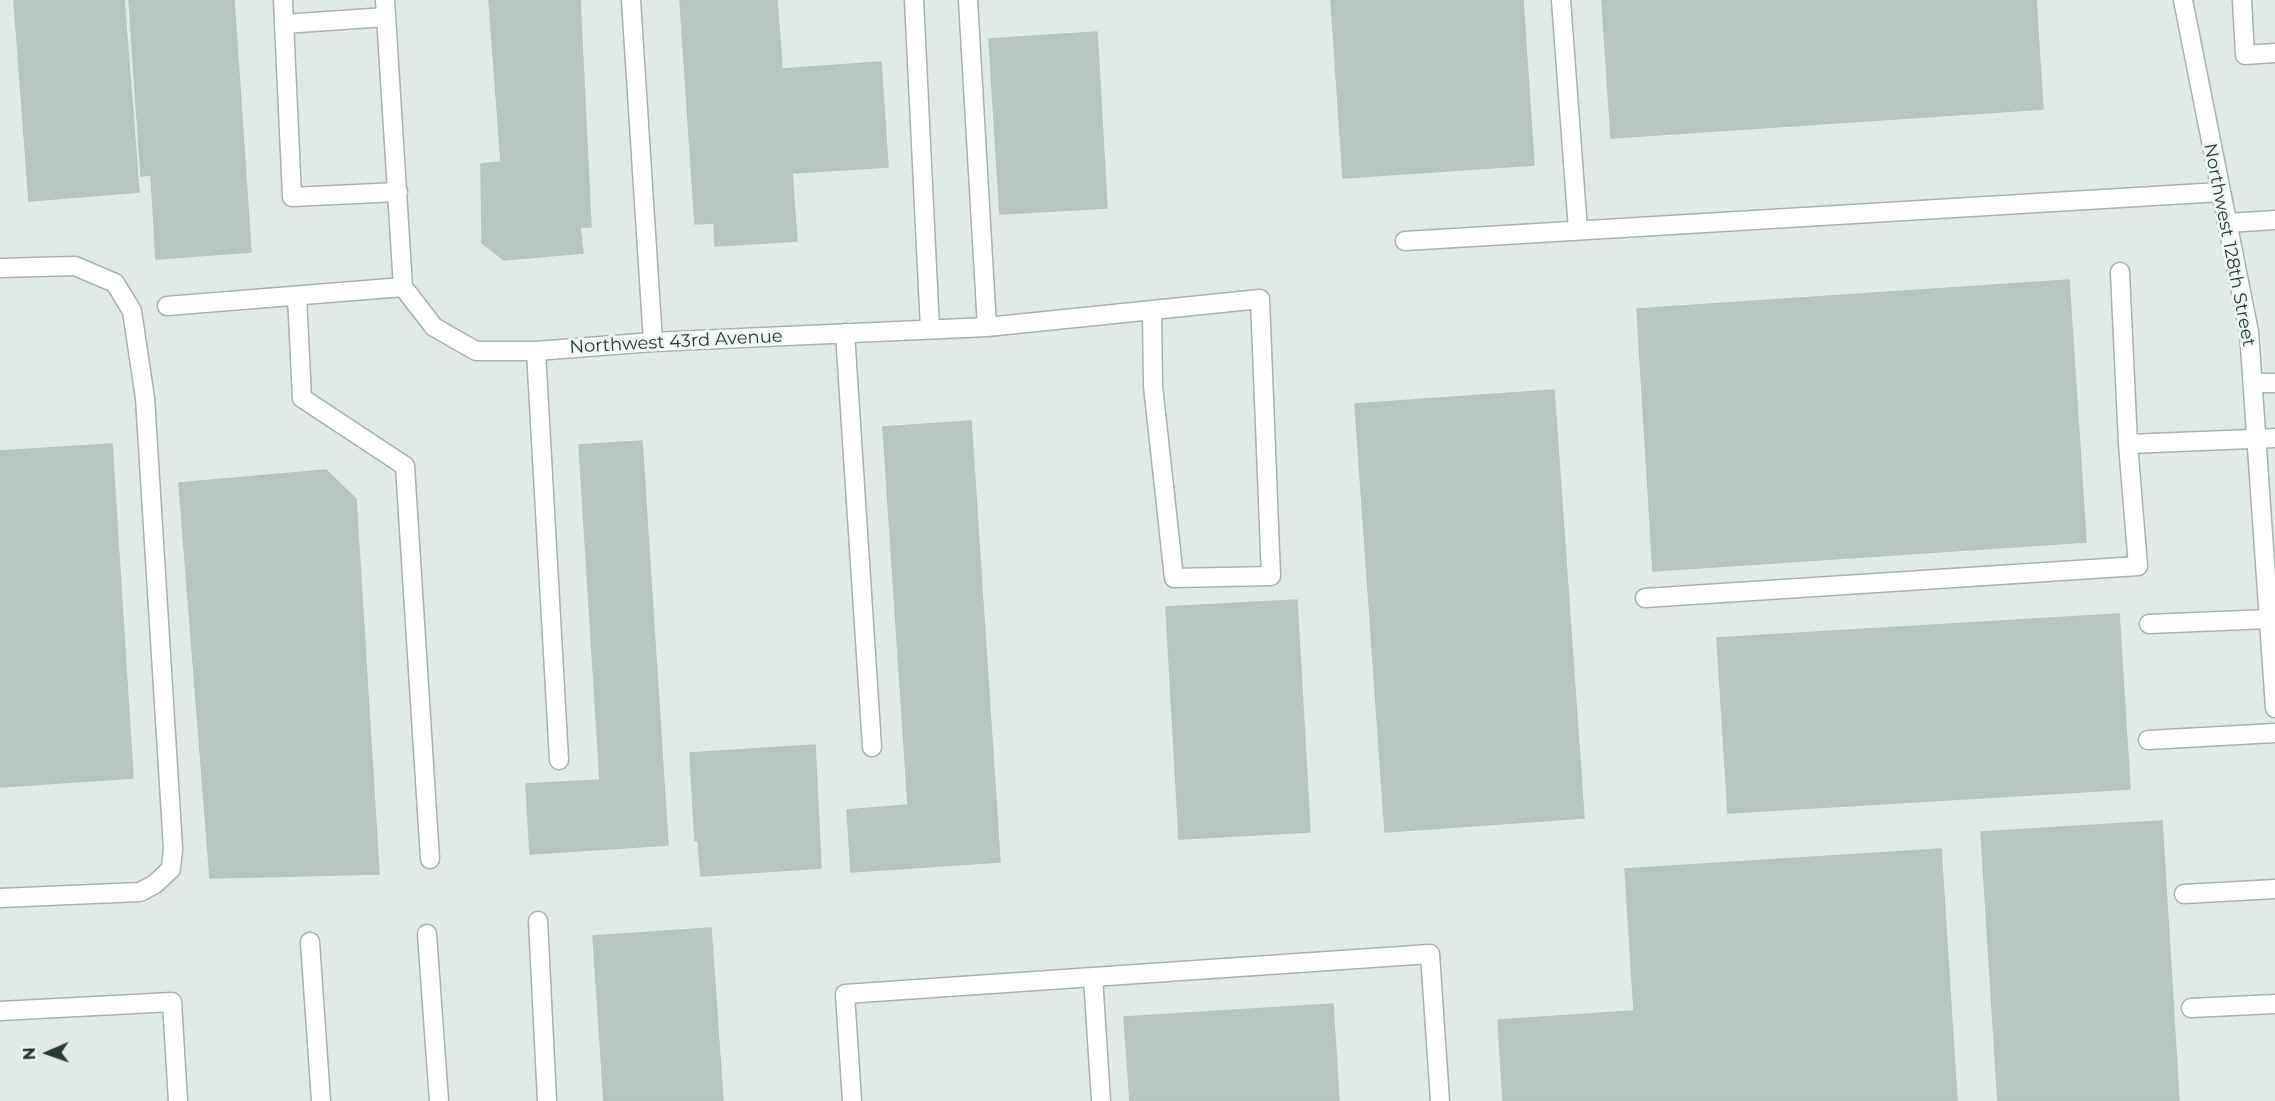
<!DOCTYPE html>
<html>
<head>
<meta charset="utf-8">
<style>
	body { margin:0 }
	#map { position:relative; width:2275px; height:1101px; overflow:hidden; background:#e1ebe6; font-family:Montserrat,sans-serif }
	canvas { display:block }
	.north { position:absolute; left:18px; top:1023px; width:60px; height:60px; -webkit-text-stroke:4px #f1f8f4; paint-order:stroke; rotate:268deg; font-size:16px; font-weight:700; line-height:24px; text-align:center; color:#223b33 }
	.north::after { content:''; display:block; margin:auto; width:21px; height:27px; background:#223b33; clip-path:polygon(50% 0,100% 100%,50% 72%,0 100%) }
</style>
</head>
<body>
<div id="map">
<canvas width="2275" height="1101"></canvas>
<div class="north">N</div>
</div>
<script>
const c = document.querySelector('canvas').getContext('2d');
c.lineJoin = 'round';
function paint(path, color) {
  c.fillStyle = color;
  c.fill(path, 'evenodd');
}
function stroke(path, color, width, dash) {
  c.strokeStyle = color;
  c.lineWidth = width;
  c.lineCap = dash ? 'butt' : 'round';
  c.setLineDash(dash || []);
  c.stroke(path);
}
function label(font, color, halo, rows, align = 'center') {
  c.font = font + ' Montserrat,sans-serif';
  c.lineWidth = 6;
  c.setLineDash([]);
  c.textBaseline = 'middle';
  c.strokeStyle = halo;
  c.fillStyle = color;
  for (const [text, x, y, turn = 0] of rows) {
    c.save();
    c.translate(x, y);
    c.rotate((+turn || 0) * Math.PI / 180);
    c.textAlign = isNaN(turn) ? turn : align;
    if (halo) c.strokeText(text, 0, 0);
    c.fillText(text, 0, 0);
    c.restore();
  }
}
const building = new Path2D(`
	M14,0H124L139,192L29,201Z
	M129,0H234L251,252L156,259L151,175L141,176Z
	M489,0H580L591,227H580L583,253L504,260L482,243L481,164L501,162Z
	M680,0H777L782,69L881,62L888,167L792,173L797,241L715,246L714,223L695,224Z
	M1331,0H1523L1534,165L1343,178Z
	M1602,0H2036L2043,109L1611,138Z
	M1097,32L1107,208L1000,214L989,39Z
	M2069,280L2086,542L1653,571L1637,309Z
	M1554,390L1584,818L1385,832L1355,404Z
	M971,421L1000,862L851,872L847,810L908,805L883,427Z
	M642,441L668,845L530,854L526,784L600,780L579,445Z
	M112,444L133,778L0,787V451Z
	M326,470L356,499L379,874L210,878L179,483Z
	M1297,600L1310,832L1179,839L1166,607Z
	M2119,614L2130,789L1728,813L1717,638Z
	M815,745L821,868L701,876L698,841H695L690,753Z
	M2162,821L2179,1101H1998L1981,832Z
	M1941,849L1957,1101H1503L1498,1020L1634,1011L1625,869Z
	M711,928L723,1101H604L593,936Z
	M1333,1004L1339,1101H1130L1124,1017Z`);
paint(building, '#b6c6bf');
stroke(building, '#b4c4bc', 1.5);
const minor = new Path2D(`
	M283,0L292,197L398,192
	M385,0L403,287L434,327L476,351H536L653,342L987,327L1260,299L1271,576L1174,578L1153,386L1152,310
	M631,0L653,342
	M914,0L930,329
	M968,0L987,327
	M1561,0L1578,230
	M2183,0L2249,332L2275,708
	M2242,0L2245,55L2275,53
	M284,24L386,17
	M2227,223L2275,220
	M1405,241L2220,192
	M0,268L75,266L115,283L132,311L145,398L173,848L171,869L155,884L140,892L0,898
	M2120,272L2128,444L2275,438
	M297,296L302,398L405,466L430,859
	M167,306L403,287
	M845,333L872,747
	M536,351L559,760
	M2253,383H2275
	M1645,598L2138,566L2128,444
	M2149,624L2269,619
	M2148,740L2275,733
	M2184,894L2275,889
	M538,921L547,1101
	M427,934L439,1101
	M310,942L321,1101
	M1093,977L1430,954L1440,1101
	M2191,1008L2275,1004
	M0,1011L172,1002L178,1101
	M852,1101L845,994L1093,977L1101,1101`);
stroke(minor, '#a4b3ad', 21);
stroke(minor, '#fff', 18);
label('18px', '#223b33', '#f1f8f4', [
	["Northwest 128th Street",2229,245,79],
	["Northwest 43rd Avenue",676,342,-3]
]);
</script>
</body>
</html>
